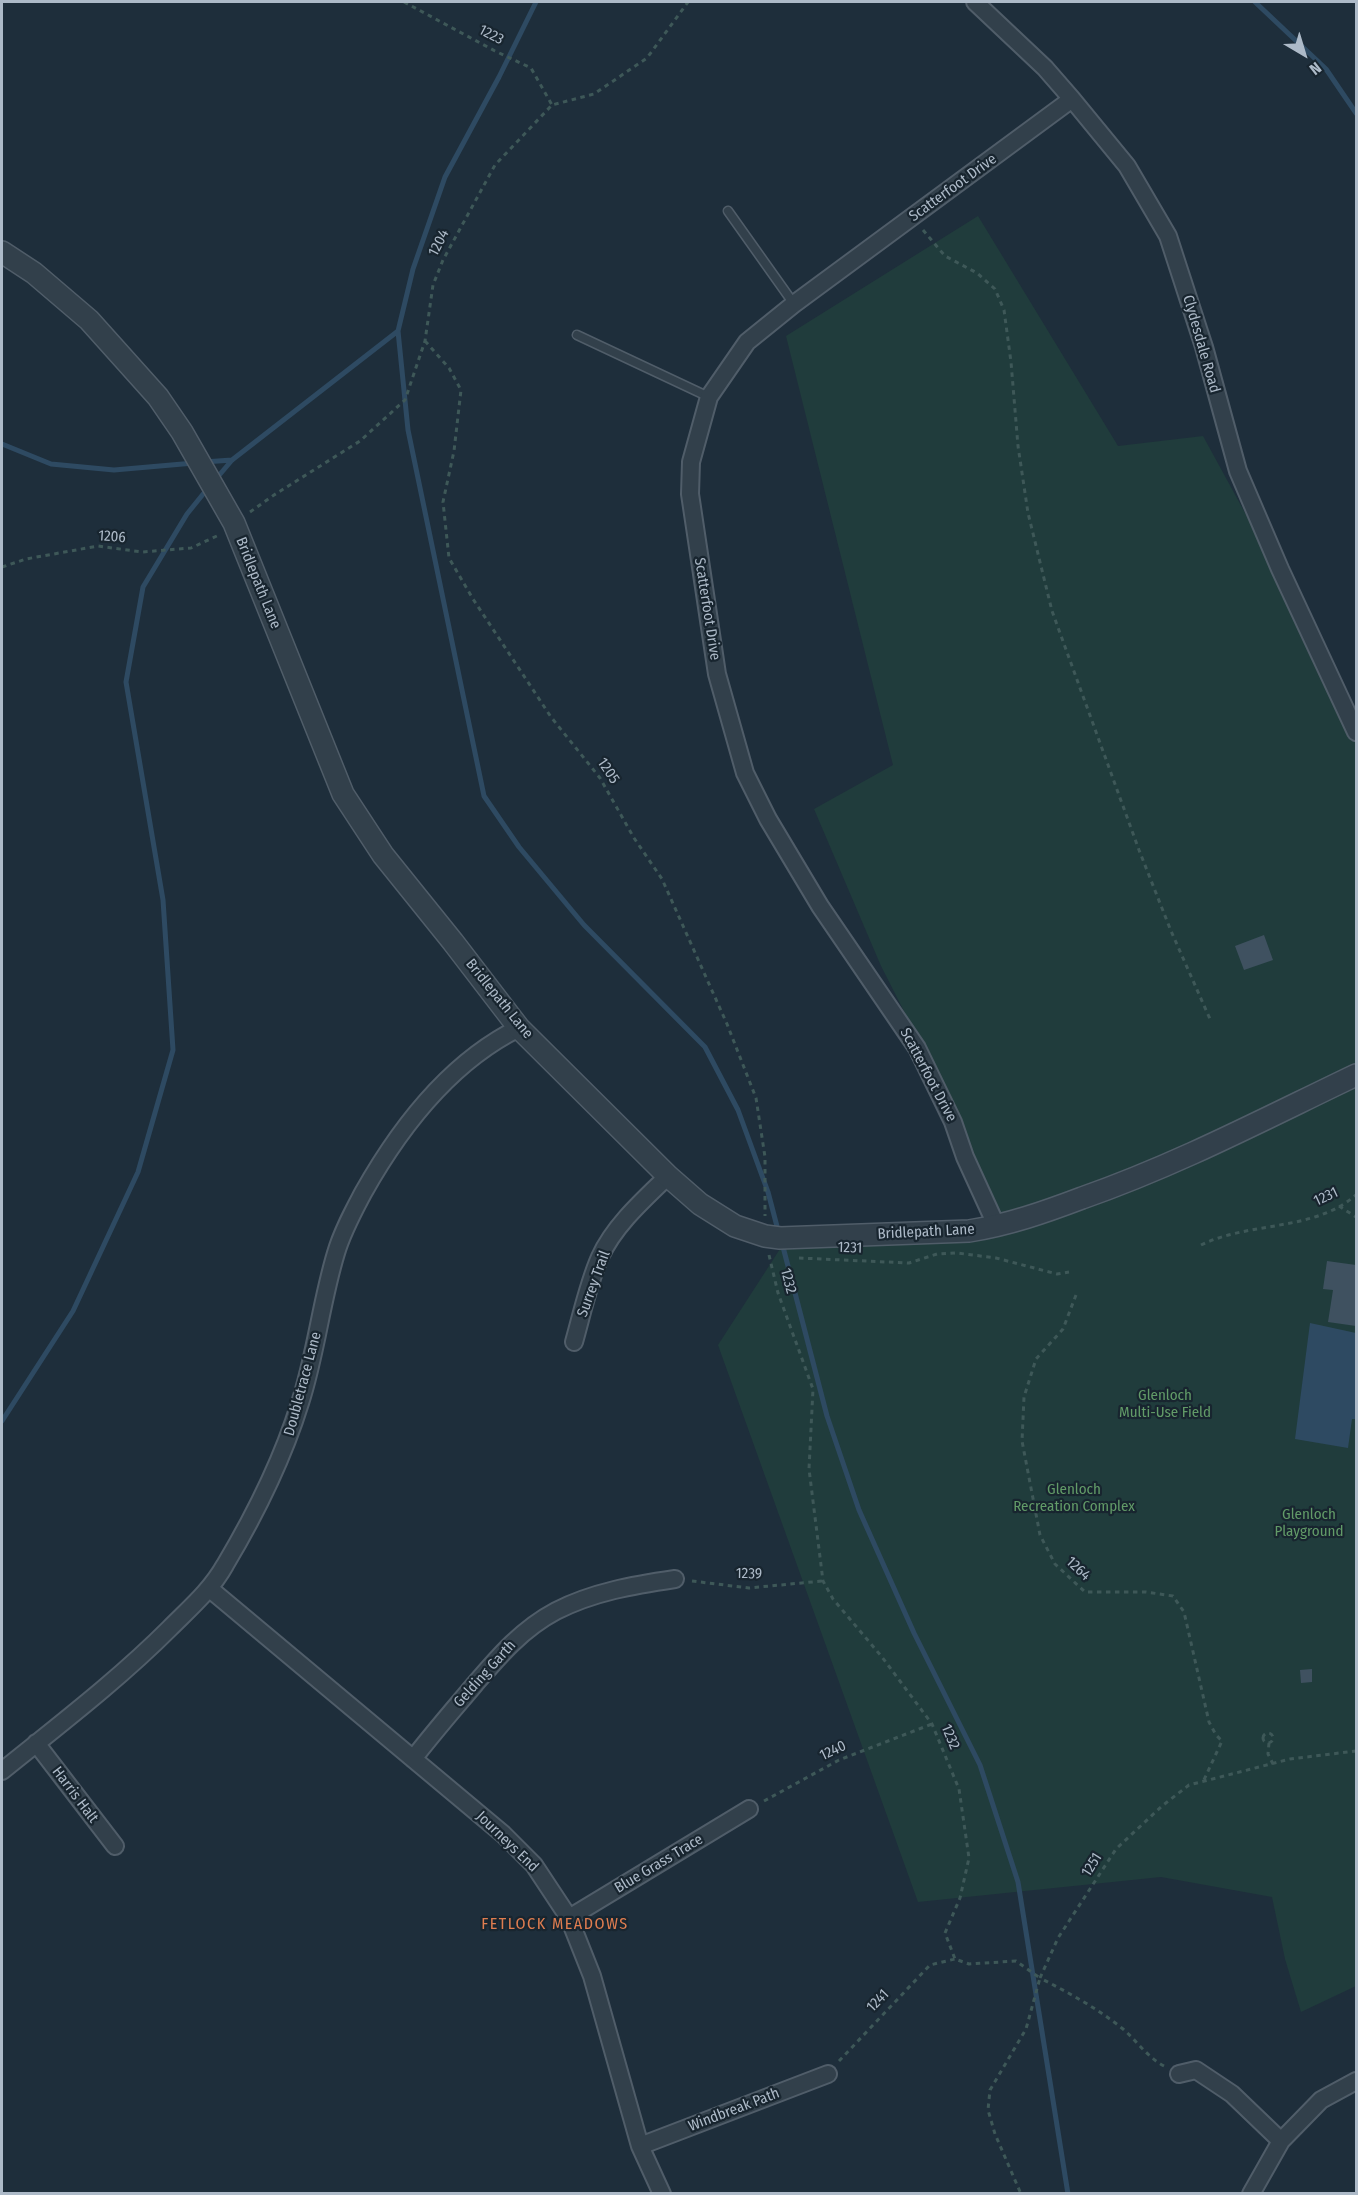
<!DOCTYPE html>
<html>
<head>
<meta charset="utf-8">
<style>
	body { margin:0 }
	#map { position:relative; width:1358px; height:2195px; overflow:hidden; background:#1e2e3b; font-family:"Fira Sans Condensed",sans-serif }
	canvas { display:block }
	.frame { position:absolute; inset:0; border:3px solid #adbac8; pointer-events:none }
	.north { position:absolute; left:1274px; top:24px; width:60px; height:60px; -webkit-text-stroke:4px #18252f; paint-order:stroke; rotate:142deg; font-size:16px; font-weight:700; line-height:24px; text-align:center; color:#adbac8 }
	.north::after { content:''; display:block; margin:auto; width:21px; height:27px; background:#adbac8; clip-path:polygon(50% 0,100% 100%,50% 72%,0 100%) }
</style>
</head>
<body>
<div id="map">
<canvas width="1358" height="2195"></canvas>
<div class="frame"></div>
<div class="north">N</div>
</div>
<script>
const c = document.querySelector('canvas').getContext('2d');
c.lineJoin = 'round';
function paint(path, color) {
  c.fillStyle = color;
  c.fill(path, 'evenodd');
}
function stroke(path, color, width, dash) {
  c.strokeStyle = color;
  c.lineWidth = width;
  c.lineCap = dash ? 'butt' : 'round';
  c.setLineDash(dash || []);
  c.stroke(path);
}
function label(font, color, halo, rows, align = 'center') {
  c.font = font + ' "Fira Sans Condensed",sans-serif';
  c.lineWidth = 4.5;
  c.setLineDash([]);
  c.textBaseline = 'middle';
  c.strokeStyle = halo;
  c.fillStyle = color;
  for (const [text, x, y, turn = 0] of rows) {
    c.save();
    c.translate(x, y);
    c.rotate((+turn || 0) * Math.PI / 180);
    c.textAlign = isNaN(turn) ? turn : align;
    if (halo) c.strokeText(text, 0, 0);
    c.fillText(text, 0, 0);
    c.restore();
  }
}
paint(new Path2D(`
	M978,216L1118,446L1203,436L1356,716V1986L1301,2012L1285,1959L1272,1897L1161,1877L918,1902L718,1345L789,1235L979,1231L994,1205L955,1111L881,966L814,809L893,765L786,336Z`), '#203c3c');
paint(new Path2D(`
	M1310,1323L1356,1333V1419H1352L1348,1448L1295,1439Z`), '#2e4a62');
stroke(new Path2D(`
	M536,2L499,77L445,177L413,269L398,331L408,430L484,796L519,847L584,925L705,1047L738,1110L768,1192L779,1234
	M1255,2L1326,69L1356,113
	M2,444L51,464L114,470L194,463
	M204,462L232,460
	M216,479L232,460L398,331
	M782,1243L827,1416L859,1510L914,1633L980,1765L1018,1882L1068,2194
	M2,1421L73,1311L138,1172L173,1050L163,900L126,682L143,587L187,514L208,488`), '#2e4a62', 5);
paint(new Path2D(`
	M1264,935L1273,960L1244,970L1235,946Z
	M1327,1261L1356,1265V1326L1328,1322L1333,1290L1323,1289Z
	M1312,1669V1682L1301,1683L1300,1670Z`), '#3f5160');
const service = new Path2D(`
	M728,211L794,304
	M577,335L709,397`);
const minor = new Path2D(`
	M975,2L1045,68L1072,99L1127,166L1168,236L1204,347L1238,471L1280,569L1356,732
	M997,1227L965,1157L953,1122L917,1048L820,906L768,819L745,773L717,674L690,494L691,462L709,397L747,342L794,304L1072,99
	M574,1342C582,1314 588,1284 600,1257C614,1226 643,1200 668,1176
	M210,1589L503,1834L534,1865L569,1918L592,1976L640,2146L662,2194
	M36,1743L115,1846
	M413,1759C433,1733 454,1709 475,1684C499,1656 522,1629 556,1611C593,1592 634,1585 675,1579
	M2,1771C59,1725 118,1680 170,1628C190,1608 211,1590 225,1565C256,1513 282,1461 300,1403C316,1354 321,1302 336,1253C342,1232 353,1212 363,1193C400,1127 450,1062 519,1028
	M569,1918L749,1809
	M1179,2074L1196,2070L1232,2094L1281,2141
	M640,2146L828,2074
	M1251,2194L1281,2141L1321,2100L1356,2081`);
const tertiary = new Path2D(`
	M2,252L34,273L89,320L158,397L182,432L234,523L343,794L383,855L453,942L519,1028L668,1176L700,1204L735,1226L765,1236L780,1238L969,1231C1008,1225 1045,1212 1082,1198C1177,1165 1266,1118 1356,1075`);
stroke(service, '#505d69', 11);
stroke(minor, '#505d69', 20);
stroke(tertiary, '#505d69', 24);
stroke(new Path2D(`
	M404,2L495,51L531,68L552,105
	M923,230L945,256L977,273L995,289L1004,310L1011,362L1018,446L1028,513L1052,611L1139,850L1171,931L1210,1019
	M425,341L449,368L461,390L454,451L443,502L449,558L473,599L551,717L600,778L634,838L662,879L727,1024L756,1098L765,1157V1216
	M250,512L274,495L360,441L405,400L425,341L433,285L443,260L495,165L552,105L594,94L647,58L688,2
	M2,567L26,559L98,546L142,552L191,548L219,535
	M1339,1206L1356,1217
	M1201,1245C1250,1221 1313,1232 1356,1195
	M769,1255L778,1293L813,1389L809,1469L823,1581L833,1599L882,1657L932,1724L959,1789L969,1858L960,1898L945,1933L955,1959L969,1964L1016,1961L1040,1978L1026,2029L990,2090L988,2110L995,2134L1021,2194
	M799,1258L909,1263L937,1254L957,1253L996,1258L1057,1274L1069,1272
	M1076,1295L1063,1329L1036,1359L1024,1397L1022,1441L1040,1535L1055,1564L1085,1592H1146L1173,1596L1184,1612L1209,1722L1216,1735L1222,1741L1203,1782
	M692,1581L749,1588L822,1581
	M1263 1738a5 5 0 1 1 10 0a5 5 0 1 1-10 0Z
	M1269,1743L1268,1754L1273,1764
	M764,1801L839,1760L932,1724
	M839,2061L930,1965L955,1959
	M1164,2066C1147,2057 1137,2041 1123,2029C1097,2008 1069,1993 1040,1978L1058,1938L1116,1849L1162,1806L1189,1785L1290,1759L1356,1751`), '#3e5858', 3, [4.5, 4.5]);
stroke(service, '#32404b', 8);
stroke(minor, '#32404b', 16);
stroke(tertiary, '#32404b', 21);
label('15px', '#adbac8', '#18252f', [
	["1223",491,35,28],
	["Scatterfoot Drive",953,188,-36],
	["1204",439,243,-63],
	["Clydesdale Road",1201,344,74],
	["1206",112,537,4],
	["Bridlepath Lane",258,583,68],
	["Scatterfoot Drive",707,609,81],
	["1205",608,771,56],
	["Bridlepath Lane",499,999,51],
	["Scatterfoot Drive",928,1075,62],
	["1231",1326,1197,-25],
	["Bridlepath Lane",926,1232,-3],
	["1231",850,1248,2],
	["1232",788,1281,75],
	["Surrey Trail",594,1284,-70],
	["Doubletrace Lane",303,1384,-75],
	["1264",1078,1569,43],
	["1239",749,1574,1],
	["Gelding Garth",485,1674,-48],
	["1232",950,1737,67],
	["1240",833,1751,-25],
	["Harris Halt",75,1795,53],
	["Journeys End",507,1842,44],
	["Blue Grass Trace",659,1864,-31],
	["1251",1092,1865,-58],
	["1241",878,2001,-46],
	["Windbreak Path",734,2110,-21]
]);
label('15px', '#629b68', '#18252f', [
	["Glenloch",1165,1396],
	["Multi-Use Field",1165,1413],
	["Glenloch",1074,1490],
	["Recreation Complex",1074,1507],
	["Glenloch",1309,1515],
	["Playground",1309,1532]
]);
c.letterSpacing = '1.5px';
label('16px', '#df7d50', '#18252f', [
	["FETLOCK MEADOWS",555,1925]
]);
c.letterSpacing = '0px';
</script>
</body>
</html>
